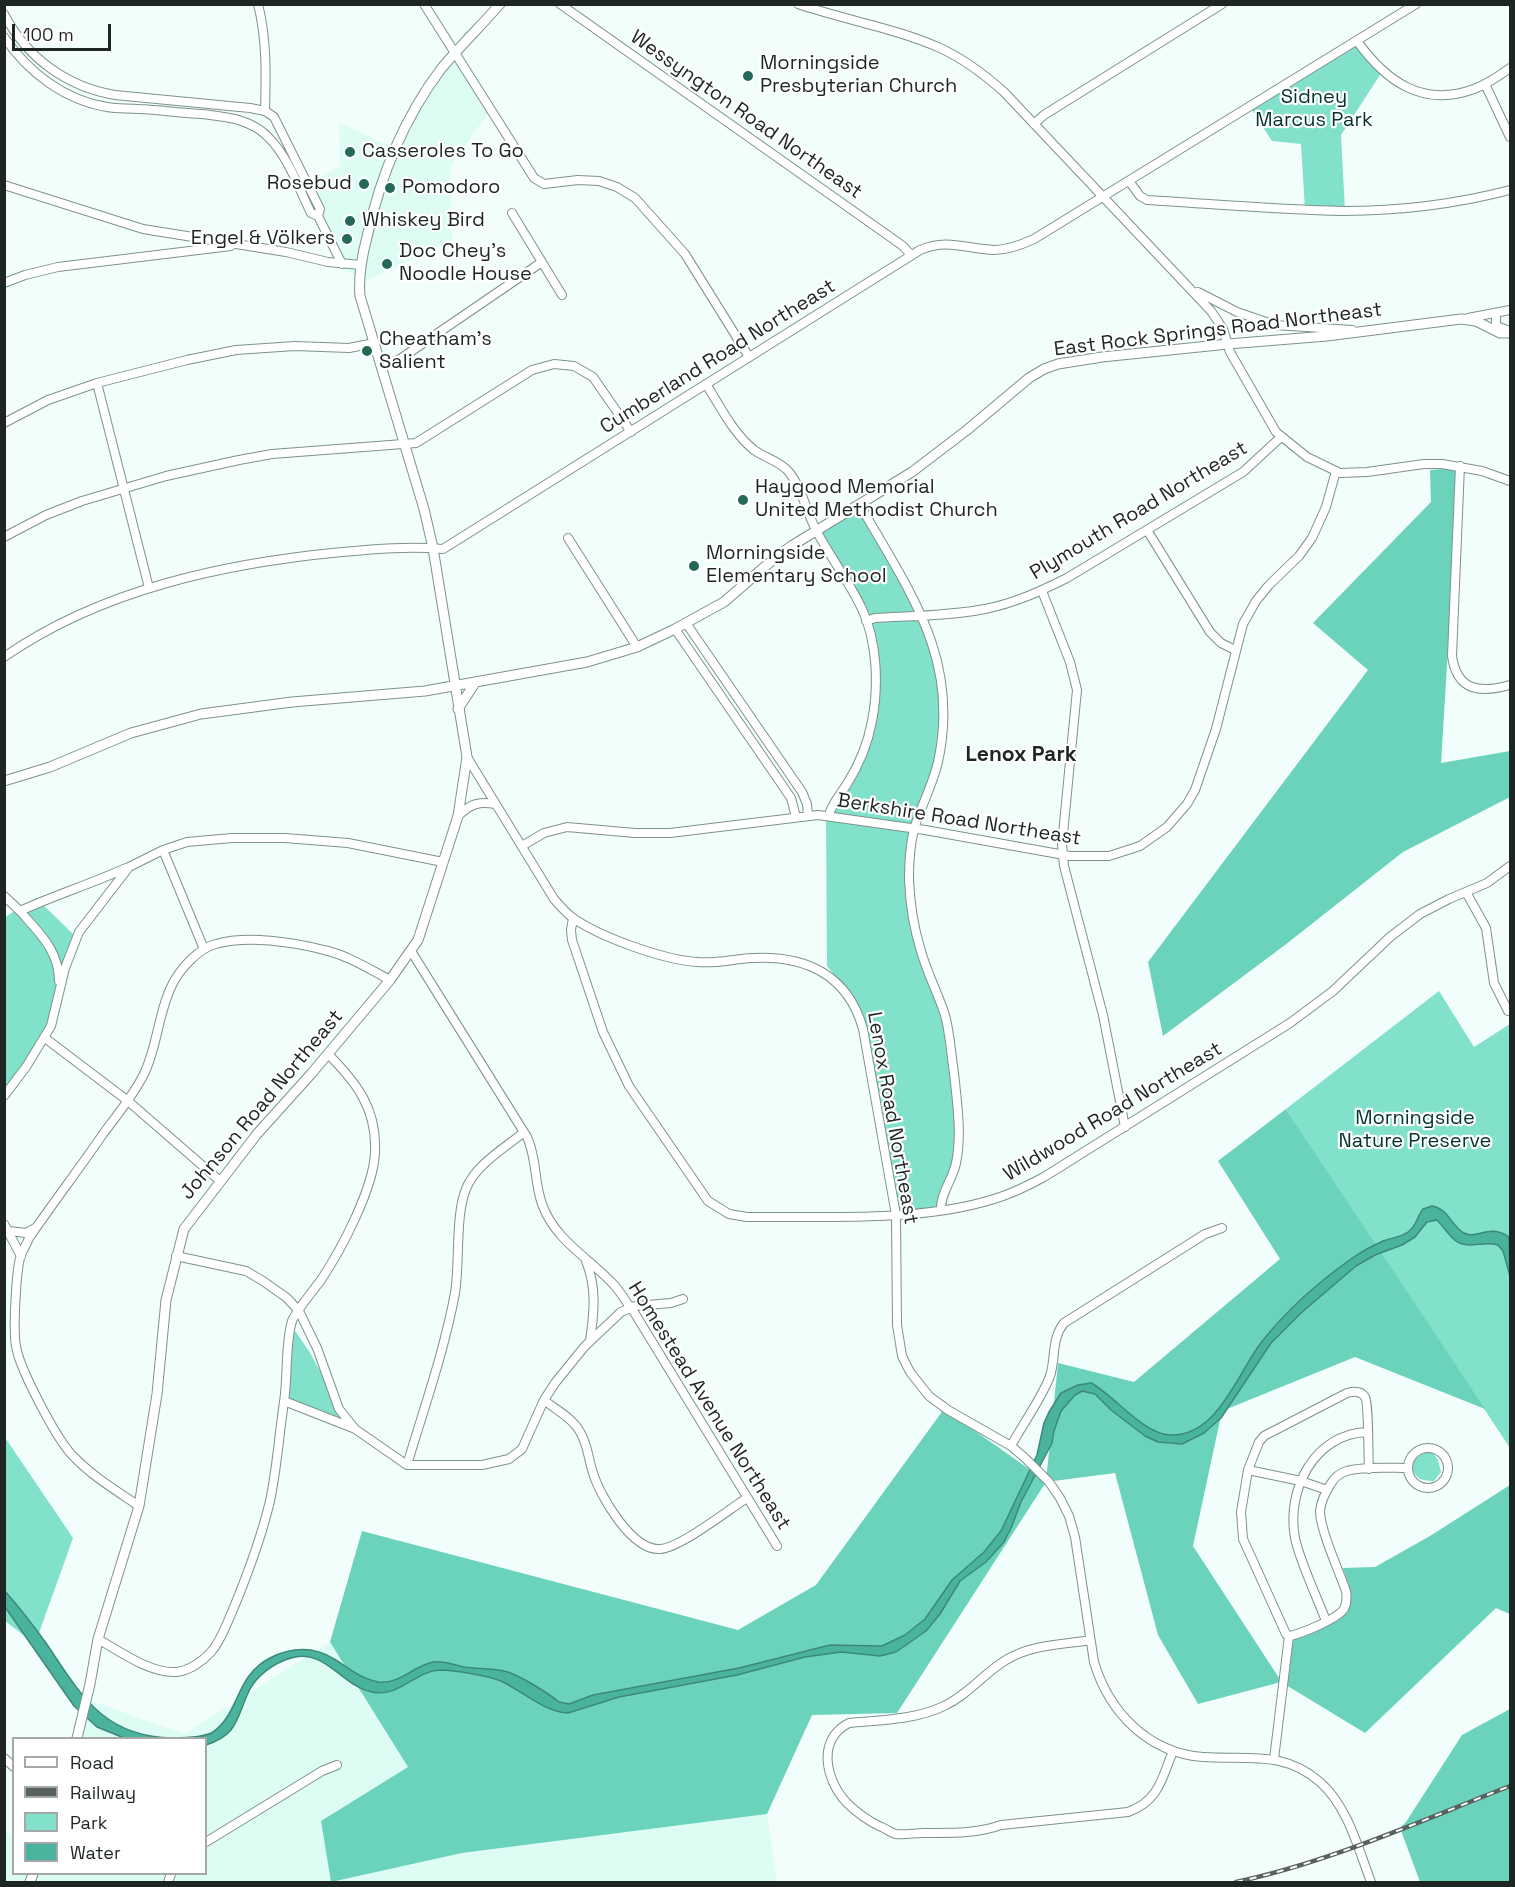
<!DOCTYPE html>
<html>
<head>
<meta charset="utf-8">
<style>
	body { margin:0 }
	#map { position:relative; width:1515px; height:1887px; overflow:hidden; background:#f1fefb; font-family:"Space Grotesk",sans-serif }
	canvas { display:block }
	.frame { position:absolute; inset:0; border:6px solid #1e2624; pointer-events:none }
	.legend { position:absolute; left:12px; top:1737px; width:195px; height:138px; box-sizing:border-box; background:#fff; border:2px solid #a5a8a7; margin:0; padding:8px 10px; list-style:none; font-size:18px; color:#1e2624 }
	.legend li { display:flex; align-items:center; gap:12px; height:30px }
	.legend b { width:30px; border:2px solid #a5a8a7 }
	.scale { position:absolute; left:12px; top:24px; width:99px; height:27px; box-sizing:border-box; border:3px solid #1e2624; border-top:0; padding-left:8px; font-size:18px; line-height:21px; white-space:nowrap; color:#1e2624; -webkit-text-stroke:4px #fff; paint-order:stroke }
</style>
</head>
<body>
<div id="map">
<canvas width="1515" height="1887"></canvas>
<div class="frame"></div>
<ul class="legend">
<li><b style="height:8px;background:#fff"></b>Road</li>
<li><b style="height:8px;background:#57615e"></b>Railway</li>
<li><b style="height:16px;background:#82e1cb"></b>Park</li>
<li><b style="height:16px;background:#4ab39d"></b>Water</li>
</ul>
<div class="scale">100 m</div>
</div>
<script>
const c = document.querySelector('canvas').getContext('2d');
c.lineJoin = 'round';
function paint(path, color) {
  c.fillStyle = color;
  c.fill(path, 'evenodd');
}
function stroke(path, color, width, dash) {
  c.strokeStyle = color;
  c.lineWidth = width;
  c.lineCap = dash ? 'butt' : 'round';
  c.setLineDash(dash || []);
  c.stroke(path);
}
function label(font, color, halo, rows, align = 'center') {
  c.font = font + ' "Space Grotesk",sans-serif';
  c.lineWidth = 4.5;
  c.setLineDash([]);
  c.textBaseline = 'middle';
  c.strokeStyle = halo;
  c.fillStyle = color;
  for (const [text, x, y, turn = 0] of rows) {
    c.save();
    c.translate(x, y);
    c.rotate((+turn || 0) * Math.PI / 180);
    c.textAlign = isNaN(turn) ? turn : align;
    if (halo) c.strokeText(text, 0, 0);
    c.fillText(text, 0, 0);
    c.restore();
  }
}
paint(new Path2D(`
	M458,55L491,109L450,167L452,241L361,283L353,274L345,271L303,188L340,166L339,123L392,147L440,74Z
	M330,1642L408,1767L321,1821L331,1882H5L4,1829L13,1837L14,1874H206V1738H74L86,1699L184,1734Z
	M767,1814L777,1882H332L462,1853Z`), '#ddfcf4');
paint(new Path2D(`
	M1357,41L1382,72L1341,135L1345,211L1305,210L1301,144L1272,141L1250,107Z
	M858,505L937,647L944,692L938,760L915,826L908,880L916,933L952,1032L957,1166L943,1212L894,1214L864,1026L849,993L827,966L826,813L854,775L871,729L878,679L867,616L817,531Z
	M36,898L74,935L71,962L53,999L51,1036L5,1092V917Z
	M1439,991L1474,1047L1510,1024V1448L1286,1109Z
	M293,1328L309,1351L349,1424L282,1397Z
	M4,1436L73,1538L35,1644L5,1621Z
	M1424,1452L1433,1453L1438,1460L1441,1472L1434,1481C1420,1481 1413,1477 1411,1463Z`), '#82e1cb');
paint(new Path2D(`
	M1459,468L1441,763L1510,751V797L1403,852L1285,945L1163,1036L1148,962L1368,670L1313,623L1431,502L1430,470Z
	M1286,1109L1485,1409L1355,1357L1222,1411L1193,1546L1281,1681L1291,1639C1310,1631 1347,1625 1351,1600C1352,1590 1346,1578 1343,1568L1375,1567L1430,1536L1510,1485V1614L1496,1608L1365,1733L1281,1682L1198,1704L1158,1635L1115,1473L1046,1482L897,1713L812,1715L767,1814L462,1853L331,1882L321,1821L408,1767L330,1642L362,1531L738,1630L816,1585L944,1409L1046,1481L1058,1363L1134,1382L1280,1259L1218,1161Z
	M1510,1709V1882H1420L1400,1828L1406,1822L1462,1735Z`), '#6bd3bc');
const water = new Path2D(`
	M1432,1206C1449,1209 1451,1226 1464,1233C1476,1240 1490,1223 1509,1237L1510,1276L1503,1251L1498,1245C1484,1240 1468,1250 1456,1241C1449,1236 1443,1226 1437,1220L1427,1222L1415,1237L1402,1245L1375,1255L1356,1266L1301,1313L1271,1343L1221,1418L1204,1433L1182,1444L1158,1442L1145,1436L1111,1410L1095,1394L1082,1391L1075,1395L1061,1411L1054,1431L1052,1443L1021,1502L1011,1528L1004,1542L986,1562L960,1581L940,1614L926,1631L896,1652L880,1656L841,1652L805,1657L737,1675L619,1697L568,1713C545,1712 523,1692 503,1682C491,1676 453,1670 440,1670C415,1671 399,1698 372,1692C341,1686 326,1648 291,1658C274,1663 257,1675 249,1691C236,1718 239,1734 206,1745V1738H124L97,1727L74,1706L5,1607L4,1590C19,1607 33,1625 46,1643C81,1695 103,1737 173,1738C185,1738 203,1738 213,1732C240,1713 235,1676 270,1658C291,1647 314,1646 334,1659C349,1668 361,1679 378,1682C399,1685 413,1666 433,1662C444,1660 453,1665 464,1667C477,1669 491,1668 504,1671C518,1674 548,1693 559,1702L569,1704L593,1695L739,1668L830,1645L882,1646L905,1635L925,1619L952,1580L984,1552L1001,1531L1037,1455L1044,1423L1049,1412L1061,1393L1078,1385L1091,1383C1114,1395 1143,1434 1170,1435C1219,1437 1238,1370 1264,1339C1288,1309 1320,1281 1351,1259C1361,1252 1372,1246 1383,1241C1391,1238 1401,1237 1408,1232C1417,1226 1417,1216 1423,1209Z`);
paint(water, '#4ab39d');
stroke(water, '#3d8979', 1.5);
const minor = new Path2D(`
	M258,4C267,40 266,75 265,111
	M424,4L534,178L544,184L578,180L599,181L617,187L635,198L685,254L749,357
	M560,4L903,246L911,255
	M798,4C845,20 895,28 940,48C964,59 985,75 1004,92L1211,311L1223,329L1230,352L1276,432L1307,457L1340,473L1367,472L1424,464H1442L1482,471L1510,481
	M4,14C27,58 67,87 115,95L250,108L265,111L274,117L320,209L318,216L342,264
	M4,37C28,72 64,100 107,107C117,109 128,108 139,109C160,110 181,113 202,114C226,117 252,119 269,138C289,158 299,189 311,213L318,216
	M1357,41C1386,81 1422,108 1474,89C1487,84 1499,76 1510,68
	M1485,84L1510,137
	M1034,124L1044,115L1222,4
	M1129,181L1140,196L1147,200C1213,204 1278,210 1343,211C1400,211 1456,204 1510,190
	M4,185L143,229L286,252L328,262L361,265
	M512,213L562,295
	M4,283L25,275L58,267L231,246
	M1198,292L1237,312L1275,325L1352,330
	M1496,314V326L1507,330
	M1468,318L1510,310
	M381,367L400,359L542,262
	M97,383L149,588
	M706,384C720,406 733,433 754,450C765,458 780,461 789,472C802,488 806,511 816,530C830,557 849,581 862,609C877,641 879,685 872,721C868,743 859,765 847,784C840,795 832,803 829,815
	M4,423L48,400L97,383L187,360L236,350L295,346L349,348L374,343
	M1460,466L1452,656C1457,692 1481,693 1510,685
	M860,505C908,590 961,658 938,762C933,784 922,804 915,826C910,843 909,862 909,880C910,903 914,929 921,951C927,973 938,993 945,1015C950,1033 951,1054 954,1073C957,1102 962,1135 956,1163C953,1179 940,1194 941,1210
	M1147,530L1210,632L1221,643L1235,650
	M4,537L46,515L82,501L166,476L239,460L272,454L416,443L532,370L554,364L574,366L593,377L631,432
	M568,538L637,647
	M1042,591L1070,662L1077,690L1062,844L1064,866L1103,1015L1125,1127
	M866,621L875,618C911,616 949,616 985,609C1015,603 1041,591 1067,578L1243,472L1281,437
	M686,623L802,792L807,804L808,816
	M675,629L791,798L796,817
	M4,657C102,589 226,563 342,552C375,549 410,546 443,549L920,250C948,238 966,249 994,250C1008,250 1021,245 1034,239L1416,4
	M467,757L554,899C560,906 566,913 573,918C600,937 664,960 697,962C716,964 733,959 752,958C806,955 848,975 863,1029L896,1215L897,1325L902,1356L910,1372L929,1396L948,1410L1011,1446L1025,1458L1049,1482L1060,1498L1069,1516L1075,1537L1094,1662C1109,1712 1148,1753 1203,1757C1247,1760 1283,1750 1320,1782C1348,1807 1358,1848 1371,1882
	M458,816C470,804 479,801 495,804
	M522,846L544,833L567,827L635,833H670L818,815L925,830L1070,856H1109L1140,846L1167,827L1187,804L1195,790L1216,729L1243,624L1256,601L1269,585L1299,556L1312,538L1326,507L1336,471
	M163,850L204,949
	M1466,892L1486,928L1494,983L1508,1011
	M4,896L20,911C55,895 91,884 126,868
	M20,911C39,933 59,950 59,981
	M573,918L571,930L572,940L603,1032L629,1086L708,1201L729,1214L747,1217C827,1216 928,1223 1003,1196C1017,1191 1031,1184 1044,1177L1290,1023L1333,991L1390,937L1420,914L1449,899L1487,883L1510,866
	M411,951L527,1137C537,1158 534,1182 542,1204C555,1241 591,1259 615,1286C622,1294 627,1304 634,1312L777,1546
	M45,1038L128,1101L219,1180
	M4,1096L26,1067L51,1026L65,968L79,932L129,867L163,850L187,842L232,838H285L348,843L443,862
	M4,1224L21,1256
	M9,1231L26,1233L35,1228
	M176,1256L246,1271L263,1281L287,1298L299,1311L317,1348L339,1409L355,1429L407,1465H482L509,1459L522,1449L544,1400L555,1383L585,1346L621,1312L635,1306L671,1303L683,1299
	M586,1261C597,1288 594,1313 590,1341
	M544,1400C556,1410 571,1417 579,1430C588,1444 588,1458 593,1473C600,1496 632,1551 660,1549C680,1548 728,1510 747,1498
	M284,1401L353,1428
	M1011,1446C1022,1425 1042,1398 1050,1376C1056,1358 1051,1339 1064,1323L1205,1234L1222,1228
	M1408 1468a20 20 0 1 1 40 0a20 20 0 1 1-40 0Z
	M407,1465C424,1408 444,1352 455,1293C460,1264 455,1215 466,1189C475,1165 505,1148 524,1132
	M1369,1469C1368,1457 1369,1403 1365,1397C1361,1391 1354,1391 1347,1393L1264,1436L1259,1442L1248,1470L1241,1512L1243,1539L1286,1634L1289,1636C1301,1634 1337,1619 1344,1609C1347,1603 1347,1597 1346,1591C1339,1571 1320,1530 1320,1511C1321,1502 1325,1493 1330,1485C1334,1478 1339,1473 1347,1471C1362,1466 1391,1468 1407,1468
	M1248,1470L1301,1481L1327,1490
	M139,1506C117,1491 92,1476 73,1456C57,1440 19,1368 16,1346C13,1331 16,1268 21,1255C23,1249 27,1244 29,1238C53,1203 79,1169 103,1134C117,1115 133,1096 144,1074C158,1045 158,1012 173,983C181,968 199,948 216,944C247,935 293,942 324,950C347,955 369,969 390,980
	M1326,1621C1317,1597 1300,1562 1295,1538C1286,1490 1314,1434 1367,1432
	M98,1639C119,1651 151,1674 176,1672C189,1671 203,1661 211,1652C221,1641 226,1625 232,1612C247,1576 261,1539 270,1501C277,1468 279,1435 284,1402C288,1377 285,1344 292,1321C294,1314 315,1288 321,1280C341,1250 374,1188 375,1152C377,1109 357,1083 328,1054
	M1090,1640C1062,1645 1032,1644 1006,1660C984,1673 968,1695 944,1706C915,1720 880,1720 849,1723C817,1739 825,1779 846,1802C855,1811 867,1820 879,1826C885,1828 891,1833 896,1834C905,1835 915,1833 924,1833C951,1833 976,1834 1001,1825L1128,1812C1159,1801 1162,1778 1173,1751
	M4,1758L14,1767
	M1274,1759L1289,1636
	M206,1842L322,1771L337,1765
	M168,1882L171,1874`);
const tertiary = new Path2D(`
	M458,709L475,683
	M4,781L50,767L131,733L201,714L292,702L425,691L587,662L637,647L675,629L724,602L776,557L793,545L912,472L967,430L1029,378L1044,369L1058,364L1102,357L1228,344L1327,336L1461,319L1476,321L1500,333H1510
	M77,1738L90,1684L98,1639L139,1506L157,1394L166,1300L184,1229L257,1134L311,1074L390,980L418,940L458,816L467,757L433,548L424,509L360,296C358,275 362,256 367,237C380,178 404,118 441,69C459,47 481,26 500,4
	M30,1882L33,1874`);
stroke(minor, '#7d928c', 10);
stroke(tertiary, '#7d928c', 11);
stroke(minor, '#fff', 8);
stroke(tertiary, '#fff', 9);
const rail = new Path2D(`
	M1236,1882C1330,1862 1420,1821 1510,1786`);
stroke(rail, '#57615e', 4.5);
stroke(rail, '#fff', 2, [7]);
for (const [x, y, r, color] of [
	[748,76,6,"#24685a"],
	[350,152,6,"#24685a"],
	[364,184,6,"#24685a"],
	[390,188,6,"#24685a"],
	[350,221,6,"#24685a"],
	[347,239,6,"#24685a"],
	[387,264,6,"#24685a"],
	[367,351,6,"#24685a"],
	[743,500,6,"#24685a"],
	[694,566,6,"#24685a"]
]) {
  const dot = new Path2D();
  dot.arc(x, y, r, 0, 2 * Math.PI);
  c.fillStyle = color;
  c.fill(dot);
  stroke(dot, '#fff', 2);
}
label('20px', '#1e2624', '#fff', [
	["Morningside",760,64],
	["Presbyterian Church",760,87],
	["Casseroles To Go",362,152],
	["Rosebud",352,184,"right"],
	["Pomodoro",402,188],
	["Whiskey Bird",362,221],
	["Engel & Völkers",335,239,"right"],
	["Doc Chey's",399,252],
	["Noodle House",399,275],
	["Cheatham's",379,340],
	["Salient",379,363],
	["Haygood Memorial",755,488],
	["United Methodist Church",755,511],
	["Morningside",706,554],
	["Elementary School",706,577]
], 'left');
label('20px', '#01342b', '#fff', [
	["Sidney",1314,98],
	["Marcus Park",1314,121],
	["Morningside",1415,1119],
	["Nature Preserve",1415,1142]
]);
label('20px', '#1e2624', '#fff', [
	["Wessyngton Road Northeast",746,115,35],
	["East Rock Springs Road Northeast",1218,330,-7],
	["Cumberland Road Northeast",718,357,-32],
	["Plymouth Road Northeast",1139,511,-31],
	["Berkshire Road Northeast",959,820,9],
	["Johnson Road Northeast",262,1105,-50],
	["Wildwood Road Northeast",1113,1112,-31],
	["Lenox Road Northeast",892,1118,80],
	["Homestead Avenue Northeast",709,1406,58]
]);
label('bold 21px', '#1e2624', '#fff', [
	["Lenox Park",1021,755]
]);
</script>
</body>
</html>
